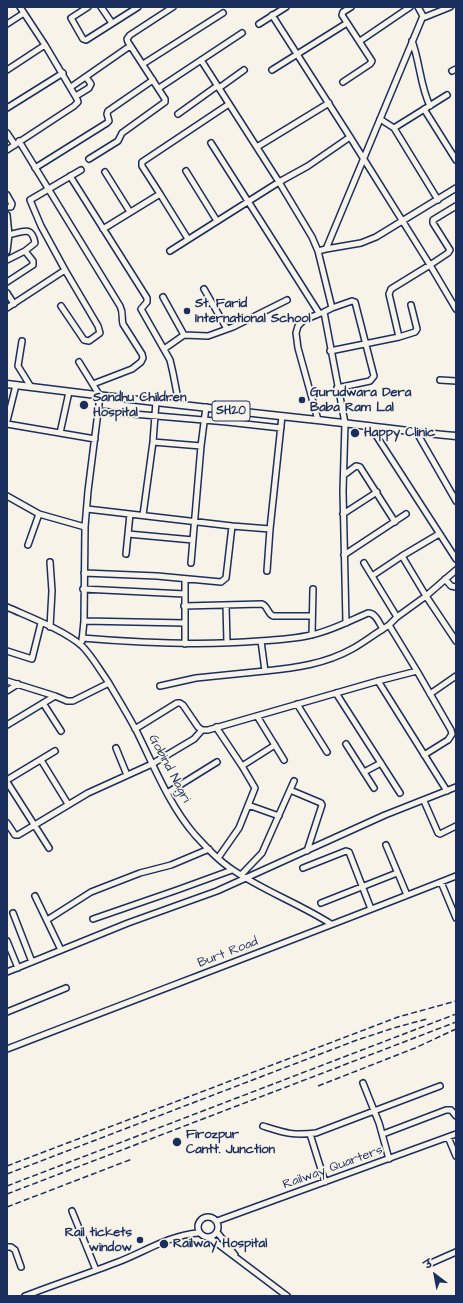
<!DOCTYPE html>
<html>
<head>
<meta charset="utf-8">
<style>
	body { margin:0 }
	#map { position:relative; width:463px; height:1303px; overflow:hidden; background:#f7f3e8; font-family:"Architects Daughter","Playpen Sans Deva",sans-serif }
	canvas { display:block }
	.frame { position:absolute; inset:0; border:8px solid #1b2f5e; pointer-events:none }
	.north { position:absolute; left:415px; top:1255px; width:40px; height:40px; -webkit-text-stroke:3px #f7f3e8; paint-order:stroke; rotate:328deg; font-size:11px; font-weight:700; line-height:16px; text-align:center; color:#1b2f5e }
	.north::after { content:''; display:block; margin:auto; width:14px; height:18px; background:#1b2f5e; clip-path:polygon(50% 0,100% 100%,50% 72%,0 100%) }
</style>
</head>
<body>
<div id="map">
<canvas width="463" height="1303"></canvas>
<div class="frame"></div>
<div class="north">उ</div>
</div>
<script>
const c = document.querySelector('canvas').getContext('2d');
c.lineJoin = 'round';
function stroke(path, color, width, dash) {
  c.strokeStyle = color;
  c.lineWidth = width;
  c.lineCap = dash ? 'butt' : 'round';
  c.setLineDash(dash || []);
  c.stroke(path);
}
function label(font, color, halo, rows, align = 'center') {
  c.font = font + ' "Architects Daughter",sans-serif';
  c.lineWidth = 3.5;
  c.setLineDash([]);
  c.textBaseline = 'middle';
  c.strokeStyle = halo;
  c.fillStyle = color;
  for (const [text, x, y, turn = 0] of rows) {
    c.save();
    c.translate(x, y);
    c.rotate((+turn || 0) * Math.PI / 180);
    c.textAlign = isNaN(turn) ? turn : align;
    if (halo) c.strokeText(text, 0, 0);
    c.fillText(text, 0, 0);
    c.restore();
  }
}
const minor = new Path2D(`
	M88,7L71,18L83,39L86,40L138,7
	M101,7L112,23
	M418,7L423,16L425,17L450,7
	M272,15L350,137L430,265L448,253L450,250L433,223V220L456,206
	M7,24L24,13
	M259,24L286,7
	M360,41L410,7
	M412,41C420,62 420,86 430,106
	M201,60L279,182L312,237L318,251
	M143,64L223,13
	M7,70L45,45
	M272,70L347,23
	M452,71L456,69
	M343,82L370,64L372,61L342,15L343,12L351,7
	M71,87L130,46
	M159,88L242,33
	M219,88L244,70
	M76,96L89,88L91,84L86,77
	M7,108L63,73
	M424,109L456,160
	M178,114L217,86
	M380,119L394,128L438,200
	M394,128L447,95
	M7,133L15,145
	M19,141L120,306C124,314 121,317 123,324L142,354L143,358L141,362L132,369L93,384
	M211,143L319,313
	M257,147L329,103
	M7,150L74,106L78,102L77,99L45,45L20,7
	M89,159L118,141L122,133L165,102V99L128,42L127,39L130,35L173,7
	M35,168L107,123L109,121L107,114L108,111L153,80
	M186,171L217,221
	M105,172L130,212
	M70,176L147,298V302L141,309L170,360L173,373L179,404
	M160,194L142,166V162L229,104
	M7,195L12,204L11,207H7
	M7,215L9,235L7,251
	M103,229L160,194L188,239
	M9,235C22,232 32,225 35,243L25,251
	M326,249L361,243L376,237L456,188
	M170,251L279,182L308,166L350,137
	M7,260L25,251L33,261V265L7,282
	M65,270L41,226L30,200L81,170
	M204,289L227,329
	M7,293L14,304
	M163,297L184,335
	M7,308L65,270L98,326L100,333L89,341L84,340L61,306
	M332,308L352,301L355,302L374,376L370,381L337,388
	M399,337L389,294L391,289L430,265L456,309
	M22,341L18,366L31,387
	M164,349L184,335L208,336L233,327L287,300
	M330,351L399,337L415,332L417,329L411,305
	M79,362L100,396L88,491L85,527L84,621L82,641
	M440,380L456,381
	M98,411L227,422L228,410
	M318,420L298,348L296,333L298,326L304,320L321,313
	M7,421L16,385
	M227,422L281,428
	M7,424L95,439
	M370,426L456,559
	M60,433L69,392
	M417,433L456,501
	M153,442L201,446
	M344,475L356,466L360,467L395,522
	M7,496L39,514L85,527
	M87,509L232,526L270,529
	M343,514L377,492
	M143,515L153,442L156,402
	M128,534L193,540
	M439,534L402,556L426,596L456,641
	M28,545L39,514
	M126,554L130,514
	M344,555L406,514
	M50,562L52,591L50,627
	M191,563L201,446L206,407
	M364,563L397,617
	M267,571L270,529L282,416
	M84,573L157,576L221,582L226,578L232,526
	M372,576L402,556
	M445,579L451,586L456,587
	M83,589L185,594
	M226,605L227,643
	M184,606L262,604C268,606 267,613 273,616H312
	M7,607C29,617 64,630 82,646C92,656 99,669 107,680C117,697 127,713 136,730C154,766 169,805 195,835C207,848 219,861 233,870C264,891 300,904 331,924
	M84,621L185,623
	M346,623L343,491L345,423L324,312L332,308L318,251L326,249L423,16
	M312,635L313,589
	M82,638C141,643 200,646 259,641C277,640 294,639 311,635C331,631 349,621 368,613C376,613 379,623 383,629L389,625
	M261,641L265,671C295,668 325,664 352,649C363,643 373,635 383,629
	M185,644V579
	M7,651L32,659L41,623
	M417,671L389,625L397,617L426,596L456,570
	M7,681L55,696
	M378,681L447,791
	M160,686L196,678L265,671
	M7,691L18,684
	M336,693L400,793
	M430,694L456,676
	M43,703L61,731
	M297,704L327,752
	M257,716L284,760
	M7,725L55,696L67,701H73L109,683
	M216,727L242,766L255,788L239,828L218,858
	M135,729L177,703H180L183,705L198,727L202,730H208L378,681L417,671L451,730L452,734L448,740L424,755
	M346,744L374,788
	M116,748L127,775
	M41,760L68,804
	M242,766L275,745
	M364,772L381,763
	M7,780L55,751
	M7,782L49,848
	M290,790L321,803L322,805L307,851
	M167,793L217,762
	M424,801L438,833L440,834L456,826
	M248,805L279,816
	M7,823L15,835H18L88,793L152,764L194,739L202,730
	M386,845L407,895
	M303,868L346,851L349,852L371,909
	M241,875L262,853L294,781
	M441,882L456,918
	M35,896L61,950
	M321,903L397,873
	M13,913L32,962
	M93,919L177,890L232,870
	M47,920L91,892L140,873L171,865L209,849
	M7,941L18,968
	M7,972L128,923L217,891L385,815L456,787
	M7,1012L66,988
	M7,1049C157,991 307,935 456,876
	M363,1083L379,1123L389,1159
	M263,1126C285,1133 293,1136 316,1133L440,1086
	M310,1134L325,1182
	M383,1134L446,1110H451L456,1116
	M448,1137L456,1156
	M72,1211L96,1270
	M198 1227a10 10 0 1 1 20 0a10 10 0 1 1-20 0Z
	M217,1221L456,1134
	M217,1232L235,1255
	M210,1238L287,1296
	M7,1247H11L15,1250L21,1267
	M431,1263L456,1252
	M25,1296C56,1284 87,1274 118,1262C144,1252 170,1235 198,1233`);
const major = new Path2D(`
	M7,384C110,397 214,409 317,420C364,425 410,432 456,436`);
stroke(minor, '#1b2f5e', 8);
stroke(major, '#1b2f5e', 9);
stroke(minor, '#f7f3e8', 5);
stroke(major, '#f7f3e8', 6);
stroke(new Path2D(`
	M318,1086L415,1048L456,1029
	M7,1166L398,1017L456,1001
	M7,1174L357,1040L397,1027L427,1019
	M7,1186L456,1014
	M7,1194L456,1022
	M7,1207L132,1159`), '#1b2f5e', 1.5, [6, 3]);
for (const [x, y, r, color] of [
	[187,311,4,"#1b2f5e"],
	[302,400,4,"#1b2f5e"],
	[84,405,5,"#1b2f5e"],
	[355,433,5,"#1b2f5e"],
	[177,1142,5,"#1b2f5e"],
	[140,1240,4,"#1b2f5e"],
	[164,1244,5,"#1b2f5e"]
]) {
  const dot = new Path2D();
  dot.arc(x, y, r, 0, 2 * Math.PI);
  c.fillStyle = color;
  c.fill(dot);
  stroke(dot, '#f7f3e8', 1.5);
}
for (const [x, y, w] of [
	[231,411,38]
]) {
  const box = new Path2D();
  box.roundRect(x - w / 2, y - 10, w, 20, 3);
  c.fillStyle = '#f7f3e8';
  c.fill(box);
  stroke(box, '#1b2f5e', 1);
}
label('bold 12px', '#1b2f5e', null, [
	["SH20",231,411]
]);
label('bold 13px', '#1b2f5e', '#f7f3e8', [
	["St. Farid",195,304],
	["International School",195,319],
	["Gurudwara Dera",310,393],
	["Baba Ram Lal",310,408],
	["Sandhu Children",93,398],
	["Hospital",93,413],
	["Happy Clinic",364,433],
	["Firozpur",186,1135],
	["Cantt. Junction",186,1150],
	["Rail tickets",132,1233,"right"],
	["window",132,1248,"right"],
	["Railway Hospital",173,1244]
], 'left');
label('13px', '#1b2f5e', '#f7f3e8', [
	["Gobind Nagri",169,769,62],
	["Burt Road",228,953,-21],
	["Railway Quarters",333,1168,-20]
]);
</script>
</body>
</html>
